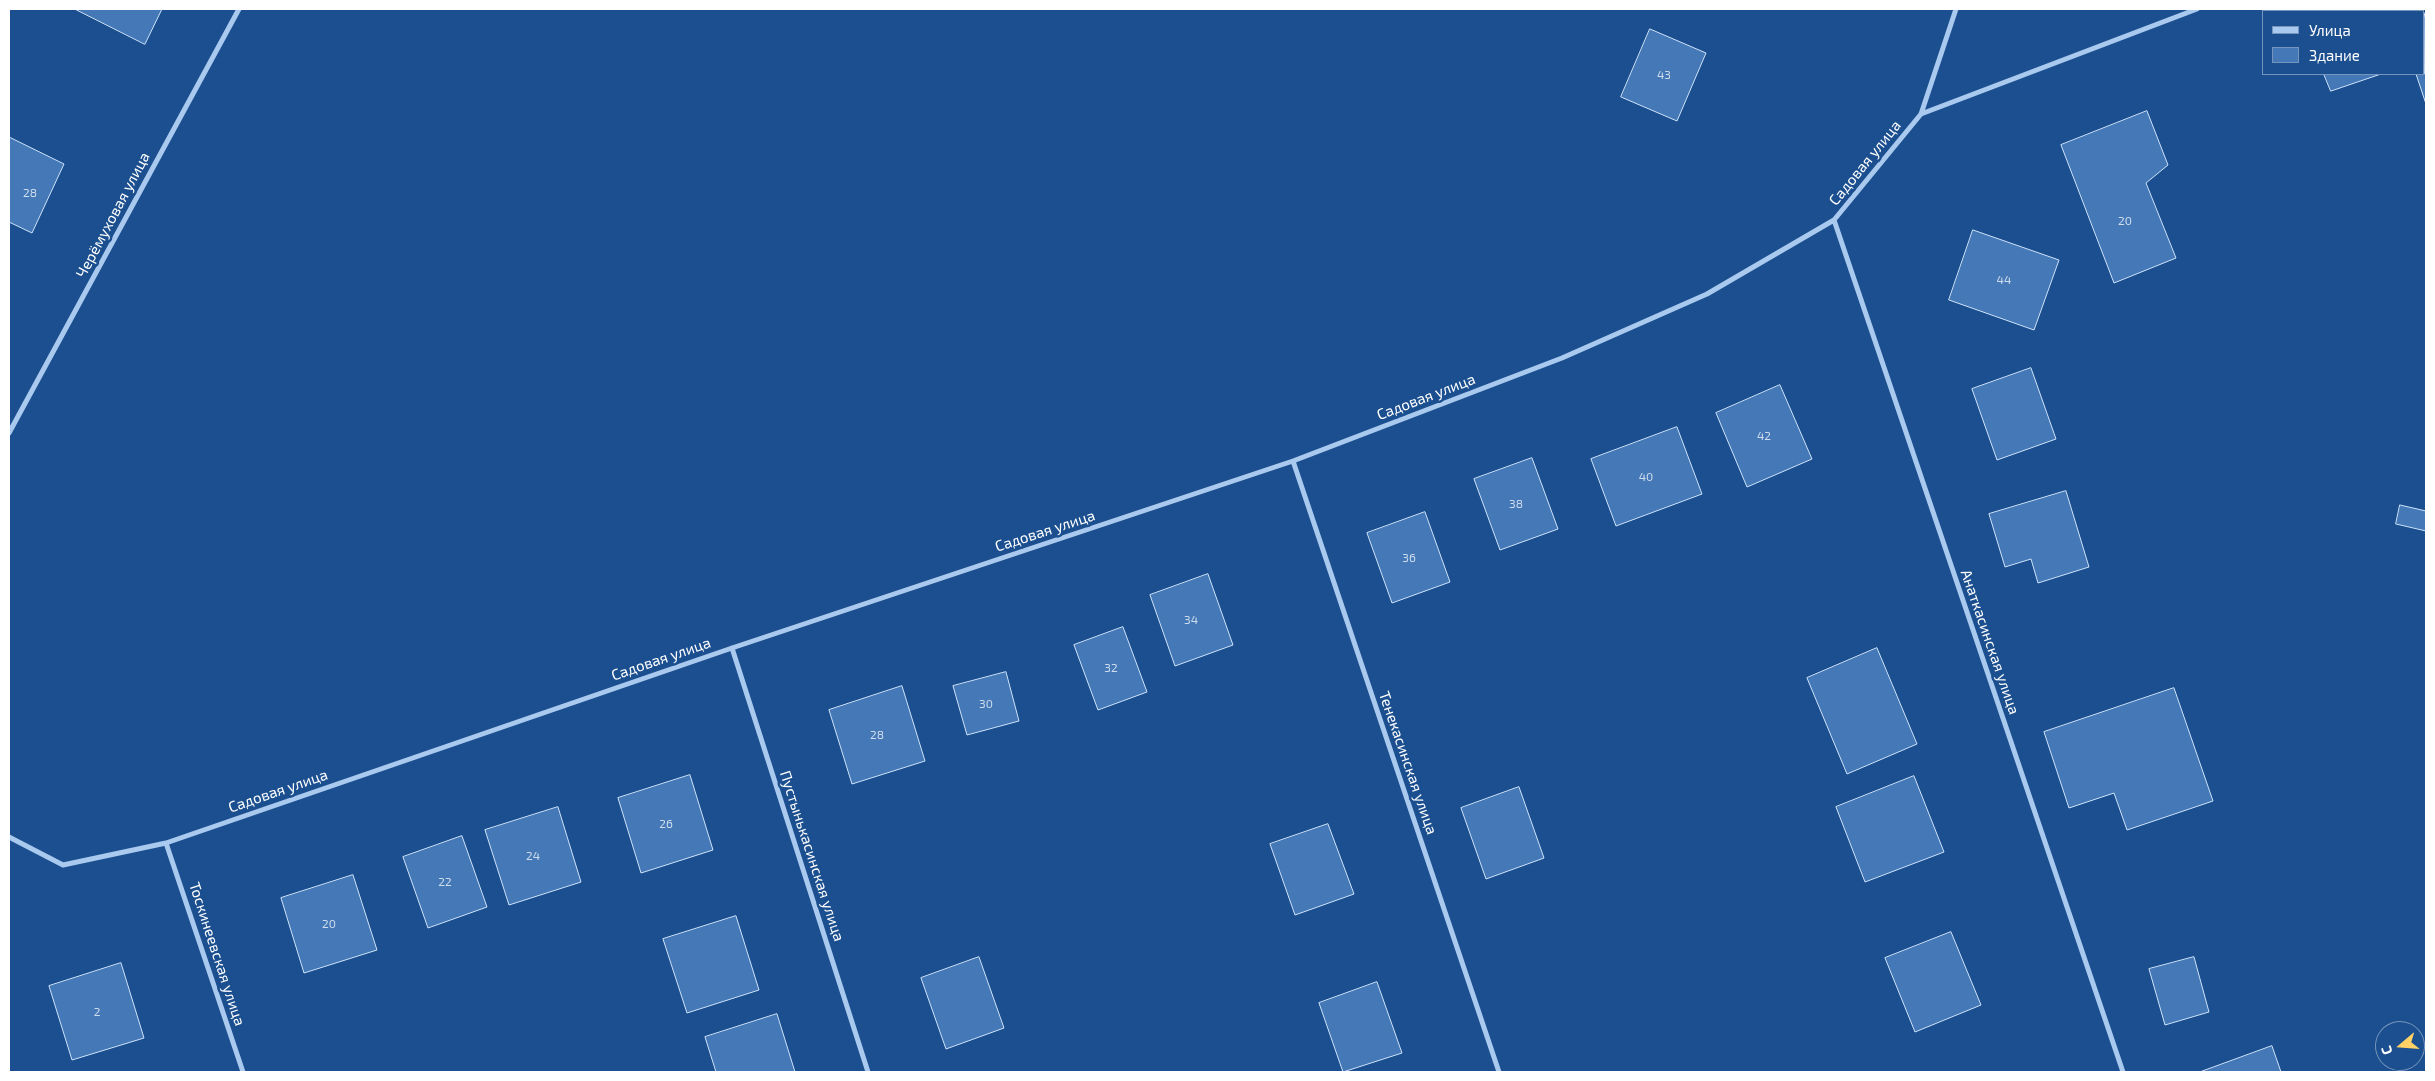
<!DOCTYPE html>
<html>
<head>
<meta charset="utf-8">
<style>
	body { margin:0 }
	#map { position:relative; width:2435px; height:1081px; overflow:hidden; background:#1b4f8f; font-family:"Exo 2",sans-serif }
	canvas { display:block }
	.frame { position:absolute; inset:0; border:10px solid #fff; pointer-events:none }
	.legend { position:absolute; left:2262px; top:10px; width:162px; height:65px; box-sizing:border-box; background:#1b4f8f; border:1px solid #7695bc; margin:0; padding:6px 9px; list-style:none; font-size:15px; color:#fff }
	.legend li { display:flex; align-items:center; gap:10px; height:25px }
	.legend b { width:25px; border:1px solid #7695bc }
	.north { position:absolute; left:2375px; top:1021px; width:50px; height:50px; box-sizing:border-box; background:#1b4f8f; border:1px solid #7695bc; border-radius:50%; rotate:252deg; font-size:14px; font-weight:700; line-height:20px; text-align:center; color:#fff }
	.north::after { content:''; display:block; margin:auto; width:18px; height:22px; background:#ffd166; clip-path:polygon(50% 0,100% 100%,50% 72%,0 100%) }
</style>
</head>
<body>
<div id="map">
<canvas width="2435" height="1081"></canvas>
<div class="frame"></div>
<ul class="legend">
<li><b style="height:6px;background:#a9c9ee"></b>Улица</li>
<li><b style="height:14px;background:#4478b7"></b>Здание</li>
</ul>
<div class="north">С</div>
</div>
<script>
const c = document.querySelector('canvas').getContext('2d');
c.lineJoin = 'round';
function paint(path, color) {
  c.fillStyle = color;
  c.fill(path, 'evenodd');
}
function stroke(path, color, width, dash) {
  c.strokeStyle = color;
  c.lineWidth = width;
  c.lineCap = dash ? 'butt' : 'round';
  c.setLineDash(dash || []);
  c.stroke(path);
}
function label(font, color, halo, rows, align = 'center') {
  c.font = font + ' "Exo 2",sans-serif';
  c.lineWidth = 5;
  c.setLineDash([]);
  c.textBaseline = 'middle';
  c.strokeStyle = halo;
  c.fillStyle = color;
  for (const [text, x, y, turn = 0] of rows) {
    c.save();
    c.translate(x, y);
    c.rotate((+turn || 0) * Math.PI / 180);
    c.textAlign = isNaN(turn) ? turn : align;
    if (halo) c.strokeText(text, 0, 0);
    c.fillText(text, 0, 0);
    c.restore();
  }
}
const building = new Path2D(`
	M75,9H162L145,44Z
	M2400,9H2422L2423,11H2393Z
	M2424,13L2426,20V104L2416,74H2424Z
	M1650,29L1706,53L1677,121L1621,97Z
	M2324,74H2381L2331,91Z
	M2147,111L2168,165L2146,183L2176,258L2114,283L2061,145Z
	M9,137L64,164L32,233L9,222Z
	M1973,230L2059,260L2034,330L1949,300Z
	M2031,368L2056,439L1997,460L1972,389Z
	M1780,385L1812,459L1747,487L1716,413Z
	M1677,427L1702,494L1616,526L1591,459Z
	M1532,458L1558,529L1500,550L1474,479Z
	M2066,491L2089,567L2038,583L2031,559L2005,567L1989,514Z
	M2400,505L2426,511V531L2396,524Z
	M1425,512L1450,582L1392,603L1367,533Z
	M1208,574L1233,645L1175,666L1150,595Z
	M1123,627L1147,692L1098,710L1074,645Z
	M1877,648L1917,744L1847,774L1807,678Z
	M1006,672L1019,721L967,735L953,686Z
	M902,686L925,761L852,784L829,710Z
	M2174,688L2213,801L2127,830L2114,793L2069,808L2044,732Z
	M690,775L713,850L641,873L618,798Z
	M1914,776L1944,852L1865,882L1836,807Z
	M1519,787L1544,858L1486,879L1461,808Z
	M558,807L581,882L509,905L485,830Z
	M1328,824L1354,894L1295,915L1270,844Z
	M462,836L487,907L428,928L403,857Z
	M353,875L377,950L304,973L281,898Z
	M736,916L759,990L687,1013L663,939Z
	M1951,932L1981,1005L1915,1032L1885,958Z
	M979,957L1004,1028L946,1049L921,978Z
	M2194,957L2209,1012L2165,1025L2149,969Z
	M121,963L144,1038L72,1060L49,986Z
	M1377,982L1402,1053L1343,1072L1319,1003Z
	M777,1014L795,1072H716L705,1037Z
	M2272,1046L2281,1072H2200Z`);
paint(building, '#4478b7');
stroke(building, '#cfe3fa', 1);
stroke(new Path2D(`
	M1921,114L2197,9
	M1834,220L2123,1072
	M9,433L239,9
	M1293,461L1499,1072
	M732,648L868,1072
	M9,837L63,865L166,843L732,648L1293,461L1562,358L1707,294L1834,220L1921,114L1956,9
	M166,843L243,1072`), '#a9c9ee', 5);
label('12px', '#d0dded', null, [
	["43",1664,75],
	["28",30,193],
	["20",2125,221],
	["44",2004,280],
	["42",1764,436],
	["40",1646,477],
	["38",1516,504],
	["36",1409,558],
	["34",1191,620],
	["32",1111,668],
	["30",986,704],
	["28",877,735],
	["26",666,824],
	["24",533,856],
	["22",445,882],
	["20",329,924],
	["2",97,1012]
]);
label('15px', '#fff', '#1b4f8f', [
	["Садовая улица",1865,163,-51],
	["Черёмуховая улица",113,215,-62],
	["Садовая улица",1426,397,-21],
	["Садовая улица",1045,531,-18],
	["Анаткасинская улица",1990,642,71],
	["Садовая улица",661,659,-19],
	["Тенекасинская улица",1408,763,71],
	["Садовая улица",278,791,-19],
	["Пустынькасинская улица",812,856,72],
	["Тоскинеевская улица",217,954,72]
]);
</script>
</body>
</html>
